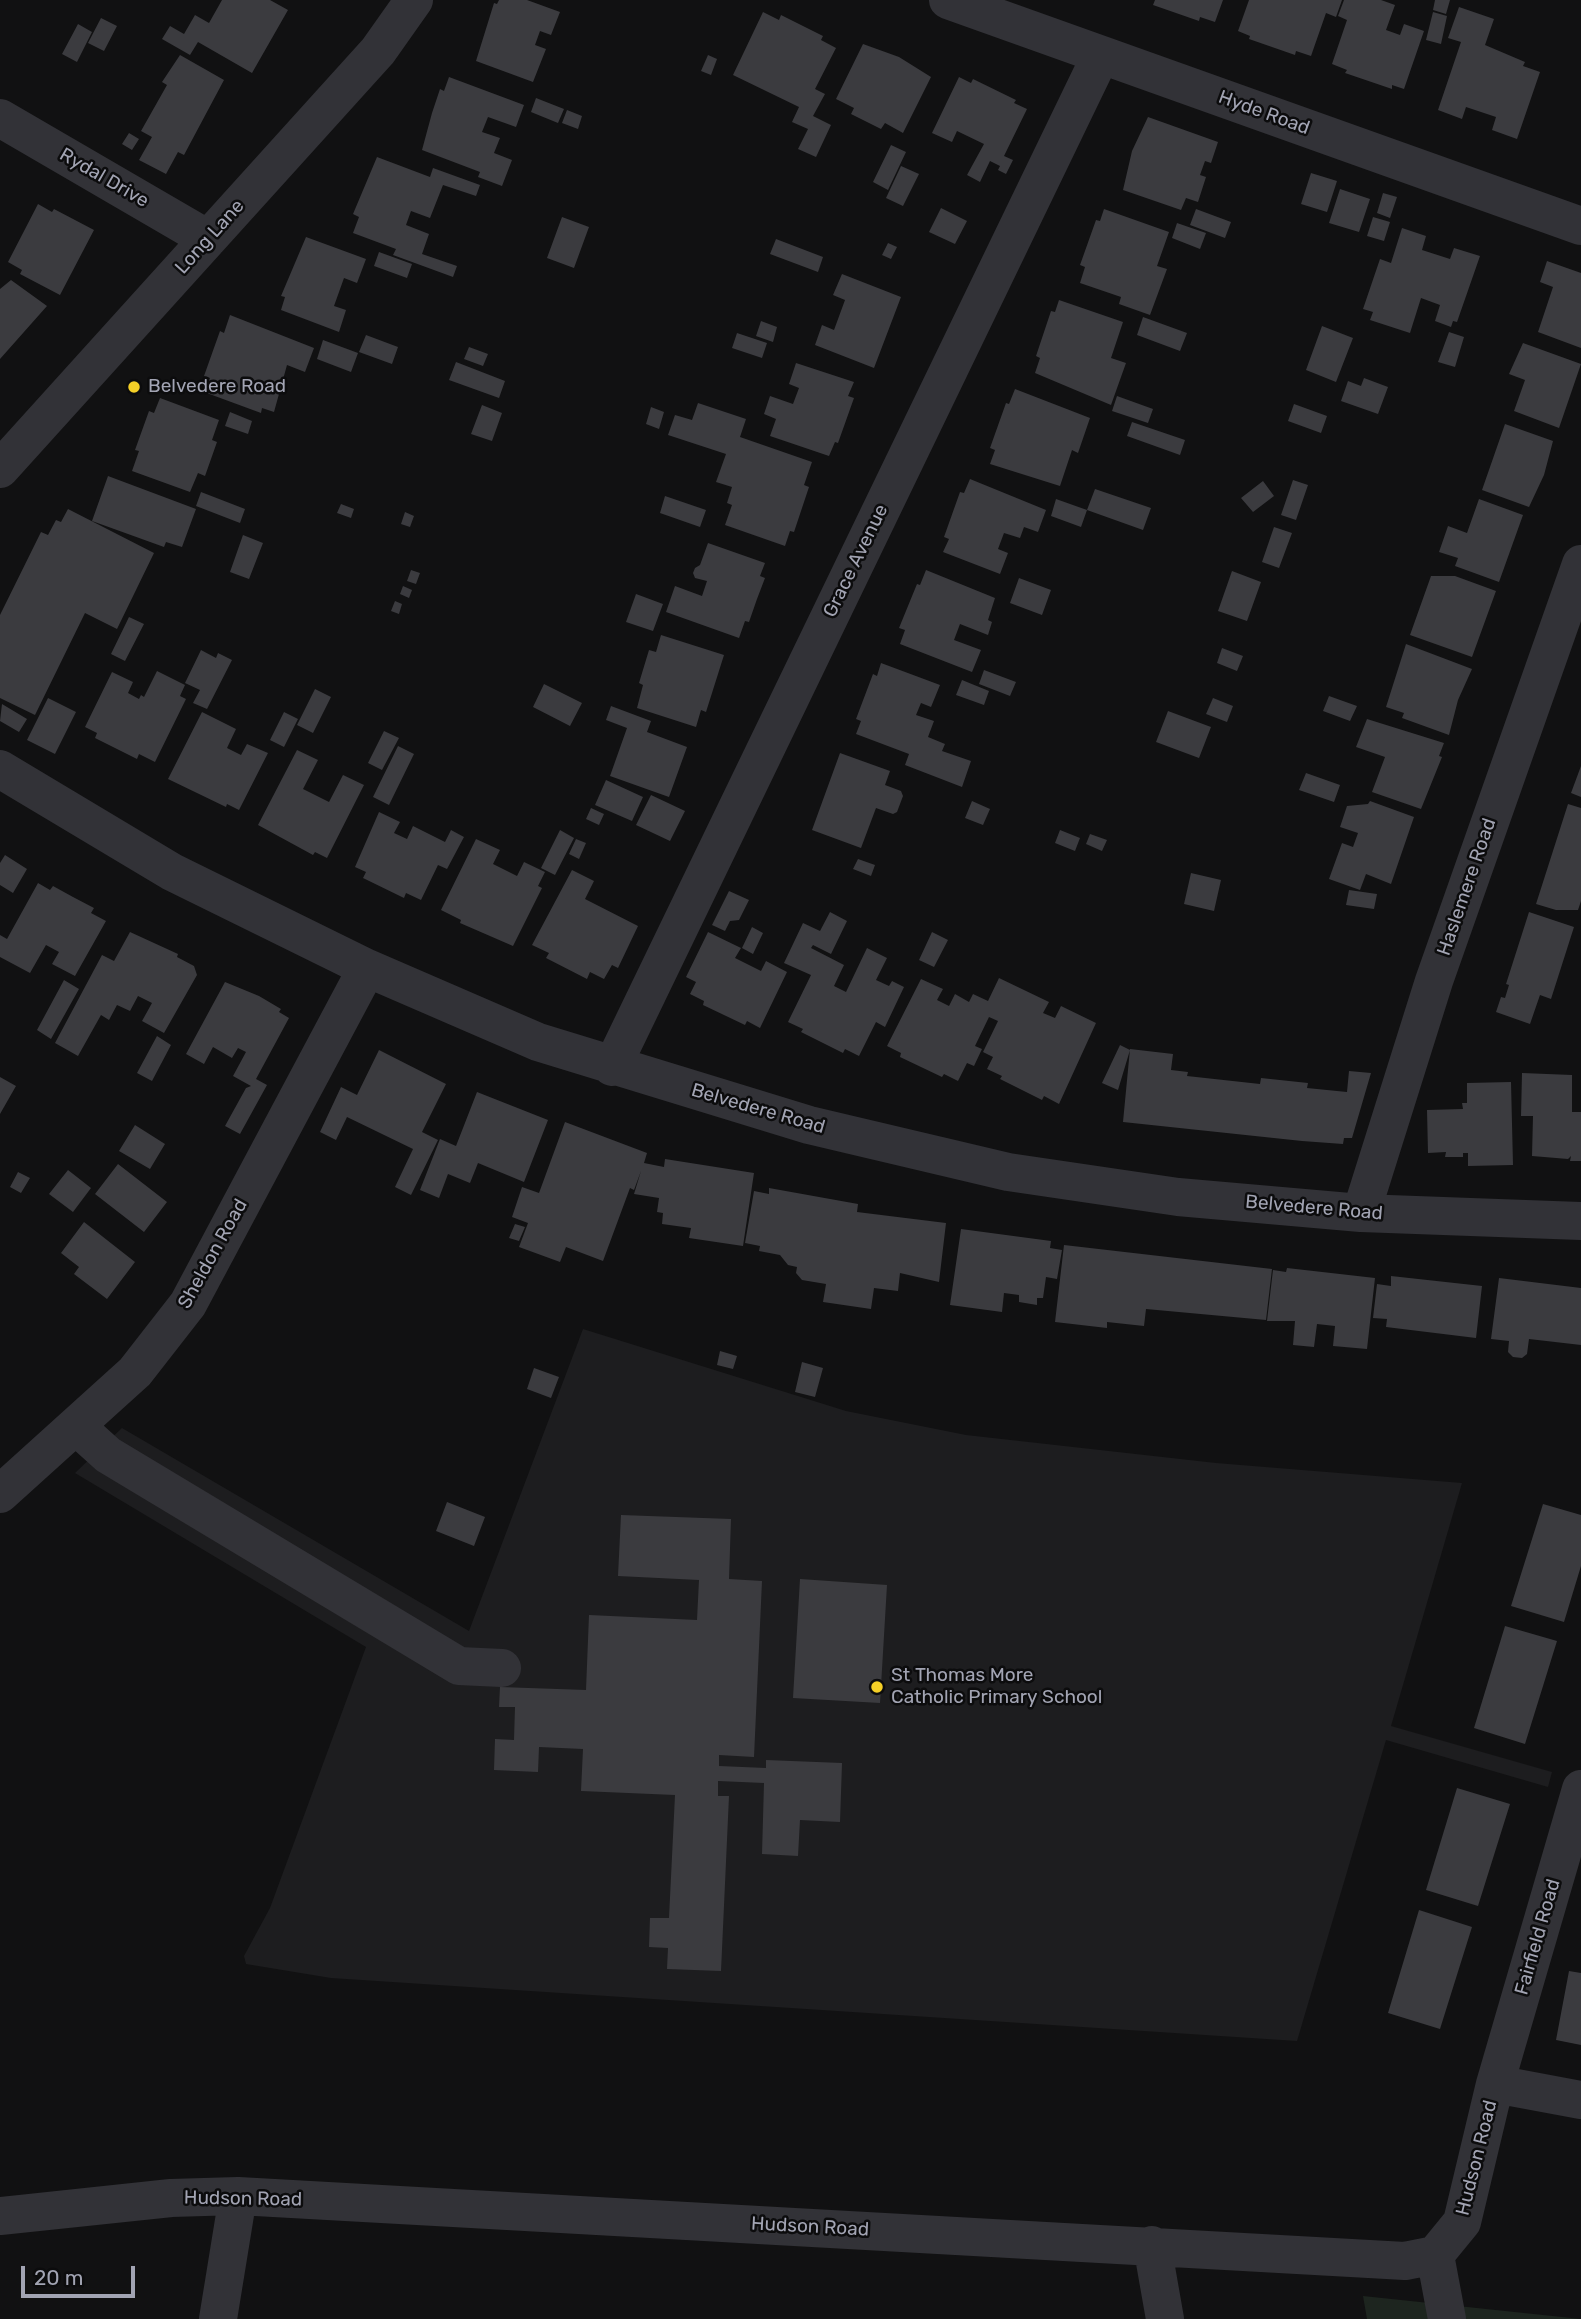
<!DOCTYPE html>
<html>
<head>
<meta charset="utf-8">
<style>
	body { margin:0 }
	#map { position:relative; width:1581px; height:2319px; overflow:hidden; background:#111112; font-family:Rubik,sans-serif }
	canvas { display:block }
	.scale { position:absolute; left:21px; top:2266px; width:114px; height:32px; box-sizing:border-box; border:4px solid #a2a4b3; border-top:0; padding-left:9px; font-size:21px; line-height:24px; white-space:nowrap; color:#a2a4b3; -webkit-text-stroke:5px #0c0c0d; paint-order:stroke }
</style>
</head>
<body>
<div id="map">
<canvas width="1581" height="2319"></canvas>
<div class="scale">20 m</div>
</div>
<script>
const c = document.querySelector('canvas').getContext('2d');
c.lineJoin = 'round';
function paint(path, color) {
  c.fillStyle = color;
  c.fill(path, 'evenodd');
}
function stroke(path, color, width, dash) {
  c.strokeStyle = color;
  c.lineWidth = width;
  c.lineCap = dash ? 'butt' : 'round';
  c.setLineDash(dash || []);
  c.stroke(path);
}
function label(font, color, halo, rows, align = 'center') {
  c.font = font + ' Rubik,sans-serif';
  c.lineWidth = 5;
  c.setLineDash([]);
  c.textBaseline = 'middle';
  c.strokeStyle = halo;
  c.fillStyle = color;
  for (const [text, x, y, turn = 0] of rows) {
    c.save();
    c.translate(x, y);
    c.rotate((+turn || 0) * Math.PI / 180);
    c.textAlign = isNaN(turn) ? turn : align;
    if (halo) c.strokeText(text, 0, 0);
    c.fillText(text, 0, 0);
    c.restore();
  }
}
paint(new Path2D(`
	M583,1329L846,1411L966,1435L1216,1463L1462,1483L1391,1726L1552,1772L1548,1787L1386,1740L1297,2041L331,1978L246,1964L244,1956L270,1908L366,1647L75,1473L122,1428L469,1631Z`), '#1d1d1f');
paint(new Path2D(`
	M1363,2296L1581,2319H1367Z`), '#1d251f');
paint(new Path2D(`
	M222,0H270L288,10L252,73L198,42L190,55L162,39L170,26L184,34L195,15L209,23Z
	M499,0H527L560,12L551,35L540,31L535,45L546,49L533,82L476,61L494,3L497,4Z
	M1155,0H1223L1215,22L1200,17L1199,21L1153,5Z
	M1249,0H1342L1336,17L1326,13L1311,56L1296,51L1295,55L1249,39L1250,36L1238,31Z
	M1344,0H1381L1395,5L1386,30L1400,35L1404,24L1424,31L1404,89L1392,85V89L1345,73L1347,70L1332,64L1347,20L1338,16Z
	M1435,0H1450L1446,14L1433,10Z
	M1459,7L1494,19L1485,45L1525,62L1523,66L1540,72L1517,139L1492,130L1496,117L1466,107L1462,119L1438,110L1461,42L1448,38Z
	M763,12L779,20L781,15L823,36L821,40L836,48L815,89L825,94L813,116L831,125L816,157L798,149L808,129L792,122L799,107L733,75Z
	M1433,12L1447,16L1441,44L1426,40Z
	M101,18L117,26L104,51L88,43Z
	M78,24L92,32L77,62L62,54Z
	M863,44L899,57L931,77L903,133L885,123L881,129L851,114L854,108L836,99Z
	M180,55L224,80L184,155L178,152L166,174L139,160L152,137L141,131L167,85L162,82Z
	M708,55L717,59L711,75L701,71Z
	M449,77L524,105L516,127L488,117L482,132L500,138L494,153L512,160L502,186L478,177L480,172L422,150L432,113L440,89L444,91Z
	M959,77L971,83L973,79L1016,100L1014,103L1027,109L1004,156L1013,160L1006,174L998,170L1000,166L990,161L980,182L967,175L984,144L957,131L952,142L932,133Z
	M536,98L564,109L558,123L531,112Z
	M567,110L582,116L578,129L562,123Z
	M1148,117L1218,142L1211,163L1205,161L1200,175L1206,177L1198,202L1186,198L1181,210L1123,190L1132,151Z
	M129,133L139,139L132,150L122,144Z
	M891,145L906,152L888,190L873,182Z
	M377,157L430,177L433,168L480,185L476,196L443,185L430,218L411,211L406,225L429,234L422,254L457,266L453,277L393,255L396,249L353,233L359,217L353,214Z
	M901,166L919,174L903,206L886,198Z
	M1311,173L1337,181L1327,212L1301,204Z
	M1340,189L1370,199L1359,232L1329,223Z
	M1383,193L1397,197L1390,218L1377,213Z
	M38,204L52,212L54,209L94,230L60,295L20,274L22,270L8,262Z
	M941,208L967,221L955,244L929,232Z
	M1104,209L1169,232L1157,266L1167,269L1150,315L1119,304L1121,297L1080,283L1085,267L1080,265L1096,220L1100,221Z
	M1196,209L1231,222L1225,238L1190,225Z
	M562,217L589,227L574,268L547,258Z
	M1373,217L1390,222L1384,241L1367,236Z
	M1177,223L1206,233L1200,249L1172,238Z
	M1402,228L1426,236L1422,250L1450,259L1454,248L1480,256L1457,322L1453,321L1451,327L1435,321L1440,305L1421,298L1410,333L1370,320L1373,312L1363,309L1380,259L1391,263Z
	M306,237L366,259L357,283L344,278L334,306L346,310L339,332L281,310L285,297L281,296Z
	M776,239L823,257L818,272L770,254Z
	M888,243L897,247L891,259L882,255Z
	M379,252L412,264L407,278L374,266Z
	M1547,261L1581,273V348L1538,332L1553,287L1540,282Z
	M842,274L901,297L874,368L815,345L822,325L834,330L845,300L833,295Z
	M11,280L47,306L0,359V289Z
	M1059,300L1123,322L1111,358L1126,363L1111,405L1035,373L1040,358L1036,356L1051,311L1055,312Z
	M230,315L314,348L305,372L287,365L274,412L262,408L261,413L204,392L210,378L204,376L220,331L224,333Z
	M1143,317L1187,333L1180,351L1137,335Z
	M761,321L777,327L773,342L756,336Z
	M1322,326L1353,338L1336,382L1306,370Z
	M1449,332L1464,337L1455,367L1438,362Z
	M737,333L767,343L762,358L732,348Z
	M366,335L398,347L392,364L359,352Z
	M323,340L358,353L351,372L317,359Z
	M1523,343L1581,364L1559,428L1514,411L1525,380L1509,374Z
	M469,347L488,354L483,366L464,359Z
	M456,362L505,381L499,398L449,380Z
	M796,363L854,382L848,396L854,398L838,443L835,442L829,456L770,436L776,419L764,414L770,396L793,404L799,388L789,384Z
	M1364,378L1388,387L1378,414L1341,401L1348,381L1361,386Z
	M1015,389L1090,418L1078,453L1072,450L1060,486L990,464L995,450L990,448L1006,403L1009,404Z
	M1117,396L1153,409L1148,423L1112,411Z
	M160,398L219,420L212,440L217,442L205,476L198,473L190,492L132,471L139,451L135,450L149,411L154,413Z
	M698,403L746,419L740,437L812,462L804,485L809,487L794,532L790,531L785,546L725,525L732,505L727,503L732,487L716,482L726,454L668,435L675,415L692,420Z
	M1294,404L1327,416L1321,433L1288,421Z
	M482,405L502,413L492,441L471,434Z
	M651,407L664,412L659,429L646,424Z
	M230,412L252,421L248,434L225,426Z
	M1132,422L1185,440L1180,455L1127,436Z
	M1505,424L1553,441L1544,475L1529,507L1482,490Z
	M108,476L196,509L182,547L166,542L164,547L92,521Z
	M970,479L1046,510L1038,532L1024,527L1020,538L1004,533L998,549L1008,553L1000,574L943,552L949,539L944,537L960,492L964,493Z
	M1293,480L1308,485L1296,520L1281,515Z
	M1263,481L1274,496L1253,512L1241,498Z
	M1095,489L1151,508L1143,530L1087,510Z
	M201,492L245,509L240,523L196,506Z
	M665,496L706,510L700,527L660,513Z
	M1056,499L1087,510L1081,527L1051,516Z
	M1479,499L1523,515L1499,582L1455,566L1458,558L1439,552L1448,526L1467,533Z
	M341,504L354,509L351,518L337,513Z
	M68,509L154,553L117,629L85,613L35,715L0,698V615L41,532L48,535L56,520L61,522Z
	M405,512L414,516L410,527L401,524Z
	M1274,527L1292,533L1279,568L1262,562Z
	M243,535L263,543L249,579L230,572Z
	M708,543L765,563L760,576L765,578L757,599L749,622L745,621L739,638L666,612L675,586L702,596L707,581L695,578L693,573L695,568L700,565Z
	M411,570L420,573L416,584L407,581Z
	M926,570L995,598L988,620L992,622L988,635L960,624L954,640L981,650L972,672L900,644L905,630L899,628L917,584L920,585Z
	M1232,571L1261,582L1247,621L1218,611Z
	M1431,576H1455L1496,591L1472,657L1410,635Z
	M1019,578L1051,590L1042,615L1010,603Z
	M403,586L412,590L409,598L400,594Z
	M636,594L663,604L653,631L626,622Z
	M395,601L402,604L399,614L391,611Z
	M129,617L144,624L125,661L111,654Z
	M661,635L724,655L706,712L701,710L696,727L637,708L643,685L639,683L649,650L656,652Z
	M1406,644L1472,669L1458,700L1449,735L1402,718L1404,713L1386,707Z
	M1222,648L1243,656L1237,671L1217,663Z
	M201,650L216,658L218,653L232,660L207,709L193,703L200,690L185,683Z
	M881,663L940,685L931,707L921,703L916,715L934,721L928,737L945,744L942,751L971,761L962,787L905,765L909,754L856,734L861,721L856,719L873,674L877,676Z
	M984,670L1016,682L1010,696L979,684Z
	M157,671L185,685L180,696L186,699L155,762L139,754L137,759L95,738L97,733L85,727L112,672L133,682L128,693L139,699L141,695L144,697Z
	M962,680L989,691L984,705L956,695Z
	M544,684L582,703L570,726L533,707Z
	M315,689L331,697L313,733L297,725Z
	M1329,696L1357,706L1350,721L1323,711Z
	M48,698L76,712L55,754L27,740Z
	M1213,698L1233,706L1227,722L1206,714Z
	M2,704L27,719L19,732L0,721Z
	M611,706L651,721L647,732L687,747L669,797L610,776L627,728L606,720Z
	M1168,711L1211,727L1199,758L1156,742Z
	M202,712L236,729L227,748L241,755L247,744L268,753L239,810L227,804L226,807L168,779Z
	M284,712L298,719L284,747L270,740Z
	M1367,719L1444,743L1439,756L1442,757L1421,809L1372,792L1385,757L1356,747Z
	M384,731L399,738L382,770L368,763Z
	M398,746L414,754L389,805L373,797Z
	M297,750L318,760L303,789L329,802L343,775L364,785L327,858L315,852L313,855L258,825Z
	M840,753L890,771L885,785L901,791L903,796L897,812L893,814L876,808L861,848L812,830Z
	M1581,766V797L1571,793Z
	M1306,773L1340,785L1334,802L1299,790Z
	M606,780L643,797L632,821L595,805Z
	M651,795L685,811L670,841L636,825Z
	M972,801L990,809L983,825L965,818Z
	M1370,801L1414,817L1391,884L1366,874L1360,890L1329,879L1342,843L1353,847L1358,833L1340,827L1347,806L1368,804Z
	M1568,804L1581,808V901L1578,910H1556L1536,904Z
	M591,808L604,814L599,825L586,819Z
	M379,812L400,822L394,833L407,839L413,826L445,842L451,830L464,837L447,869L438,865L421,900L406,893L404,898L363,878L366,872L355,867Z
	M560,830L574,838L555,875L541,868Z
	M1060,830L1080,838L1075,851L1055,843Z
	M1090,834L1107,840L1102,851L1086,844Z
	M476,839L500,850L493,864L517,876L524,862L545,872L538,886L542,888L513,946L460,923L461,920L441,910Z
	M576,839L586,843L579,859L569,854Z
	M5,855L27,869L13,893L0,885V863Z
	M858,859L875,865L871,876L853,869Z
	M572,870L594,881L585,899L638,926L618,968L612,965L604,979L590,972L587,979L546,958L549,953L532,945Z
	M1191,873L1221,880L1214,911L1184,904Z
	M38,883L50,890L53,886L73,897L94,908L91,913L106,921L75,976L52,964L59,952L46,945L30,973L0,957V935L7,939Z
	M1349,890L1377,894L1374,909L1346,905Z
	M729,891L749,900L739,920L730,921L725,931L712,925Z
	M830,912L847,921L831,954L813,945L811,948L844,965L834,986L846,992L867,948L887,958L876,980L889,986L892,981L904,987L885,1027L876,1022L859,1056L845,1049L843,1053L801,1032L803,1029L788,1022L811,975L784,963L803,923L820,931Z
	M1529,912L1574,927L1551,999L1540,995L1530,1024L1496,1012L1501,997L1505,998L1509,985L1506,984Z
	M752,927L763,933L753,954L742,948Z
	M130,932L178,954L177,957L194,966L197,975L164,1033L142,1021L152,1003L138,996L130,1011L117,1005L109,1020L101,1015L78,1056L55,1043L102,955L114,961Z
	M708,932L741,948L735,958L761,971L766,961L787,972L760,1028L747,1021L745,1025L703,1005L704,1001L690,994L696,982L686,977Z
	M932,932L948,940L934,967L919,960Z
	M999,978L1049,1002L1043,1013L1055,1018L1061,1006L1096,1023L1059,1104L1044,1096L1042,1100L1000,1079L1002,1076L987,1069L993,1057L983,1052L998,1021L989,1017L975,1046L982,1049L974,1066L967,1063L958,1081L944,1074L942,1077L900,1057L901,1053L887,1046L921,979L943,989L937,1000L949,1006L955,994L969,1002L973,994L988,1001Z
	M64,980L79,989L51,1039L37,1030Z
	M225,982L259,996L281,1009L279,1012L289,1018L256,1079L267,1085L240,1134L225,1126L246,1088L251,1086L233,1076L246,1052L238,1048L232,1058L213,1047L204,1064L186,1054Z
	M157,1036L171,1045L152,1081L137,1073Z
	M1120,1045L1130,1050L1118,1090L1102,1083Z
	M1130,1049L1173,1054L1171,1070L1188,1072L1187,1076L1260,1084L1261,1078L1308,1083L1307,1088L1347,1092L1349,1071L1371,1073L1352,1138H1344L1343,1144L1302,1141L1123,1122Z
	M379,1050L446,1084L422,1132L438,1140L411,1195L395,1187L413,1149L347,1117L336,1140L320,1132L341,1087L357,1095Z
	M1522,1073L1572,1075V1112H1581V1161H1570L1571,1156L1568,1159L1532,1156L1533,1116H1521Z
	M0,1077L16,1086L0,1114Z
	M1511,1082L1513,1165L1468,1166V1153H1463V1157H1445L1446,1152L1428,1153L1427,1110L1463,1109L1462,1103H1467V1083Z
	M477,1092L548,1120L524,1182L478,1163L470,1183L448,1174L439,1198L420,1190L440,1139L456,1146Z
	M565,1122L647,1153L644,1163L664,1167L665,1159L754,1173L743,1246L689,1238L691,1228L662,1224L663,1213L657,1212L659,1198L634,1194L641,1171L634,1190L630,1188L603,1261L566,1247L560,1262L519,1247L528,1223L512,1217L522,1187L539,1193Z
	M135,1125L165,1144L150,1169L119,1151Z
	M118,1164L167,1202L144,1232L95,1194Z
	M68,1170L91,1188L73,1212L49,1194Z
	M18,1172L30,1178L21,1193L10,1187Z
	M769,1188L858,1204L857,1212L946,1223L939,1282L900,1273L898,1291L874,1288L871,1309L823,1302L826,1284L802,1280L796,1273L797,1267L788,1265L780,1255L759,1251L760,1246L745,1243L754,1191L769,1194Z
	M84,1222L135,1262L107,1299L74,1274L79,1267L61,1253Z
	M515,1224L525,1227L519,1241L509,1238Z
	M961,1229L1051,1241L1050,1248L1062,1250L1057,1279L1046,1277L1043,1298H1037V1305L1019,1302V1295L1004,1293L1002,1312L950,1305Z
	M1064,1245L1272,1269L1266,1320L1146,1309L1144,1326L1107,1322V1328L1055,1322Z
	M1287,1268L1375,1278L1367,1349L1333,1346L1335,1326L1317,1324L1314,1347L1293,1345L1295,1321H1267L1273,1270L1286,1272Z
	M1391,1276L1482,1286L1476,1338L1386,1327L1387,1319L1373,1318L1377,1284L1391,1286Z
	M1499,1278L1581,1288V1345L1529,1339L1527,1354L1522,1358L1513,1357L1508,1352L1509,1341L1491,1339Z
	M720,1351L737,1356L733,1369L717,1365Z
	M802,1362L823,1368L815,1397L795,1392Z
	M534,1368L559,1377L551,1398L527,1389Z
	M447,1502L485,1517L474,1546L436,1531Z
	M1543,1504L1581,1515V1566L1564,1622L1511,1606Z
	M621,1515L731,1519L729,1579L762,1581L754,1757L719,1755V1766L766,1768V1760L842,1763L840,1822L800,1820L798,1856L762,1854L764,1783L718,1781V1796H729L721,1971L667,1969L668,1948L649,1947L650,1918H669L675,1795L581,1791L583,1749L539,1747L538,1772L494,1770L495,1739L514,1740L515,1707H499L500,1687L586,1690L589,1615L697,1620L699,1580L618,1576Z
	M800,1579L887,1585L880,1703L793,1698Z
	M1505,1626L1557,1641L1525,1744L1474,1728Z
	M1457,1788L1510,1804L1478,1906L1426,1890Z
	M1419,1910L1472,1927L1440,2029L1388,2013Z
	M1569,1971L1581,1973V2045L1556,2040Z`), '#3b3b3f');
stroke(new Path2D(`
	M948,0L1581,226
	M0,118L208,239
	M0,469L378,51L414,0
	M0,769L172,872L367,968L538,1042L809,1125L1008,1172L1178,1197L1361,1213L1581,1221
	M612,1067L1101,55
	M1361,1213L1434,981L1581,564
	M77,1427L108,1455L459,1666L502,1668
	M0,1494L135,1372L188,1304L367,968
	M1495,2084L1581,2100
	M0,2216L171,2198L238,2196L1405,2261L1435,2255L1462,2222L1495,2084L1581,1789
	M1152,2245L1165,2319
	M1435,2255L1447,2319
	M218,2319L238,2196`), '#323237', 38);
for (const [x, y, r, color] of [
	[134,387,7,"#f4cf27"],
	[877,1687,7,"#f4cf27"]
]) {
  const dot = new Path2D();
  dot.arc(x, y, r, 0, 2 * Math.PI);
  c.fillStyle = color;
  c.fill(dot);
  stroke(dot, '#0c0c0d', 2.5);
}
label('19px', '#a2a4b3', '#0c0c0d', [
	["Hyde Road",1264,113,20],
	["Rydal Drive",104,178,30],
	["Long Lane",210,237,-48],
	["Grace Avenue",856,561,-64],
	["Haslemere Road",1467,887,-71],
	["Belvedere Road",758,1109,16],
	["Belvedere Road",1314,1208,5],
	["Sheldon Road",213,1254,-61],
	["Fairfield Road",1538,1937,-74],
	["Hudson Road",1477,2158,-76],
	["Hudson Road",243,2199,1],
	["Hudson Road",810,2227,3]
]);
label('19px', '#a2a4b3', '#0c0c0d', [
	["Belvedere Road",148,387],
	["St Thomas More",891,1676],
	["Catholic Primary School",891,1698]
], 'left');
</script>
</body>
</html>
